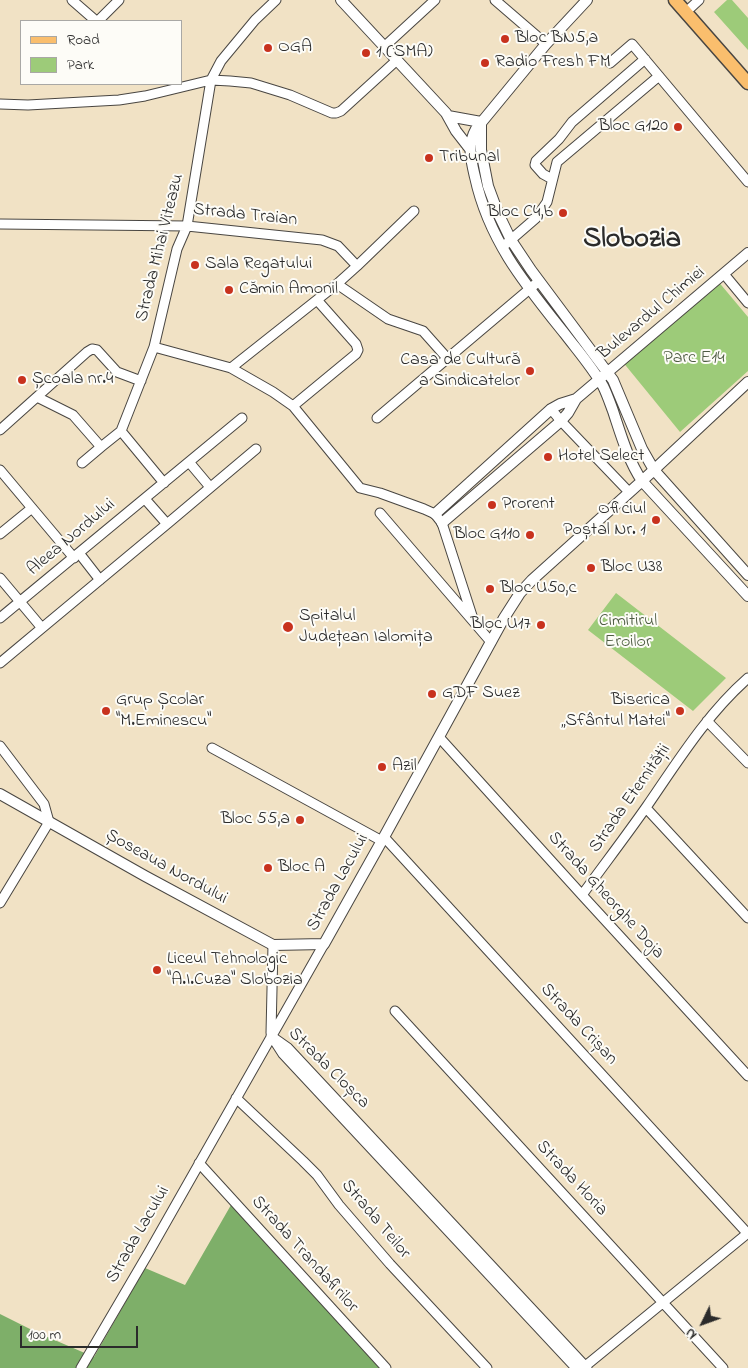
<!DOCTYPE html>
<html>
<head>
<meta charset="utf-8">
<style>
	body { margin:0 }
	#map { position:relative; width:748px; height:1368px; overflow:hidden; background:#f1e2c5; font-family:"Indie Flower",sans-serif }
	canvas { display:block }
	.legend { position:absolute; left:20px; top:20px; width:162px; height:65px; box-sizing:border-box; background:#fdfcf7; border:1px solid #a9a8a5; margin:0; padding:6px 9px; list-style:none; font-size:15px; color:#2b2b2b }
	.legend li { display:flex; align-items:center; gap:10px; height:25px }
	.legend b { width:25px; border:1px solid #a9a8a5 }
	.north { position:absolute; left:678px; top:1298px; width:50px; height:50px; -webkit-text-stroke:4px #fdfcf7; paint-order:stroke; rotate:228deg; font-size:14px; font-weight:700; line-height:20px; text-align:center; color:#2b2b2b }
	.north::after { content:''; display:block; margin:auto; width:18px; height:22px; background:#2b2b2b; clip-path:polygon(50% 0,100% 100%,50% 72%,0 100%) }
	.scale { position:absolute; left:20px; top:1326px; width:118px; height:22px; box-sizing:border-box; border:2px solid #2b2b2b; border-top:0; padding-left:6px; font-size:15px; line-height:18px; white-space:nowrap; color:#2b2b2b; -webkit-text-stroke:4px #fdfcf7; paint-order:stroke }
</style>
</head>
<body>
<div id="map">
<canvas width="748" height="1368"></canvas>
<ul class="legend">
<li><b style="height:6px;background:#fabe6d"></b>Road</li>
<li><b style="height:14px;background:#9dcb79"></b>Park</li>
</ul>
<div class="north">N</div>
<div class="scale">100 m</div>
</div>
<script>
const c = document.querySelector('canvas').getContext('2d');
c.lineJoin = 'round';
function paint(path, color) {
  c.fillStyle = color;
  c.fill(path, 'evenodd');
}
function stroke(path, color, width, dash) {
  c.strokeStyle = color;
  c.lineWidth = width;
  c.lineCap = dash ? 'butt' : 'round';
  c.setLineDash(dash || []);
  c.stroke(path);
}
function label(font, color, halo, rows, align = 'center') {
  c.font = font + ' "Indie Flower",sans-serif';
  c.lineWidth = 4;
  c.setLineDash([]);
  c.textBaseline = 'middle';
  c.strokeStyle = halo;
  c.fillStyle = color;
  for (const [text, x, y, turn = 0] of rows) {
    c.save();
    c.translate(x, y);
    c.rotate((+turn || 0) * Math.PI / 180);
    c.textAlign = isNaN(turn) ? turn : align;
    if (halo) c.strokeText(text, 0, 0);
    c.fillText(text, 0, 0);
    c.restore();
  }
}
paint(new Path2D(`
	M727,0H732L748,18V50L714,12Z
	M717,280L748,317V371L680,432L622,361Z
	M616,593L726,678L693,711L588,630Z`), '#9dcb79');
paint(new Path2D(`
	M231,1205L380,1368H0V1314L36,1332L94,1357L145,1268L185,1285Z`), '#7eaf69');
const minor = new Path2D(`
	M72,0L96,21
	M495,0L546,44
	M686,12L699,0
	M98,21L119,0
	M385,46L435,0
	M610,63L632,44L748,182
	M0,104L28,105L119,100L145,96L211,80L230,81L251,83L290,95L332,113H336L341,111L397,60
	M552,179L543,174L535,165L536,161L559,139L572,122L645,59
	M0,224L187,226L322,240L338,246L357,266
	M506,244L536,218L547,202L557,162L659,76
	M724,274L748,303
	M337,284L388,319L423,331L447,358
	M154,347L231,368L273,392L293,406L360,488L380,493L424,509L435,514L442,523L474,622
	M231,368L337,284L357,266L414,211
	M37,397L73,415L101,447L121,431L154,347L177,249L187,226L211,80L221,61L255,20L276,0
	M293,406L356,354L358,350L356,344L317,300
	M551,409L561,421L629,492
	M377,418L539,281
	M0,430L87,352L92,349L97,350L117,372L141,381
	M121,431L164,483
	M189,462L210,487
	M82,463L101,447
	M0,470L74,558
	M145,499L167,524L256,449
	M380,513L491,642
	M0,534L32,508
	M79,553L100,580
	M0,578L42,628L167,524
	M0,618L242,418
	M0,663L42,628
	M707,721L748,763
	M439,737L582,895L748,1076
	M0,746L44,804L49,822L0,903
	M212,748L382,841
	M646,808L748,918
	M384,837L748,1234
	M582,895C603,866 626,836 647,806C678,761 707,714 748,678
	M395,1011L723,1368
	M271,1033L273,945
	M271,1036L288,1048L587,1368
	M274,1040L283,1054L576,1368
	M236,1098L303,1161L317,1175L339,1205L390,1264L487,1368
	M199,1163L386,1368
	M81,1368L149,1252L324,944
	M583,1368L748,1233`);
const tertiary = new Path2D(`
	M341,0L446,113L456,131L470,149
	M587,0L546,44L476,129C467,145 471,160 475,177C489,241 525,284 565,334C578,351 592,367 603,386C607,394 610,403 613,411C621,435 628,460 642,481L748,596
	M448,116L481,122
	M481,122V150L488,186L498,213L511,240L531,270L613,380L642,449L654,470L748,575
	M435,514L551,409L560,404L576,399
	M442,523L561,421L568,413L576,399L748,253
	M0,794L145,876L273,945L324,944L384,837L504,618L520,593L532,580L642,481L748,382`);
const primary = new Path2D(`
	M675,0L748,83`);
stroke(minor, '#494642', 11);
stroke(tertiary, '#494642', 12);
stroke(primary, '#494642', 15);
stroke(minor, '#fff', 9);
stroke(tertiary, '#fff', 10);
stroke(primary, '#fabe6d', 12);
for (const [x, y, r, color] of [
	[505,39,5,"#c8321e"],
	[268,48,5,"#c8321e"],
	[366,53,5,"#c8321e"],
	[485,63,5,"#c8321e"],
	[678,127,5,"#c8321e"],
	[429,158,5,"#c8321e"],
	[563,213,5,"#c8321e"],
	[195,265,5,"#c8321e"],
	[229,290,5,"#c8321e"],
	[530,371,5,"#c8321e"],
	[22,380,5,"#c8321e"],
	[548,457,5,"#c8321e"],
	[492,505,5,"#c8321e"],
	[656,520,5,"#c8321e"],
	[530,535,5,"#c8321e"],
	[591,568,5,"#c8321e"],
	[490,589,5,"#c8321e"],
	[541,625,5,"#c8321e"],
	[288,627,6,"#c8321e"],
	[432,694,5,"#c8321e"],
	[106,711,5,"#c8321e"],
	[680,711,5,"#c8321e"],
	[382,767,5,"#c8321e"],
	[300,820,5,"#c8321e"],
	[268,868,5,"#c8321e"],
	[157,970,5,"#c8321e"]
]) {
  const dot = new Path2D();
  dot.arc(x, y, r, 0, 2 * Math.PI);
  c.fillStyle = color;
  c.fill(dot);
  stroke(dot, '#fdfcf7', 2);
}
label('18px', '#2b2b2b', '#fdfcf7', [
	["Bloc BN5,a",515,39],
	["OGA",278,48],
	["1 (SMA)",376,53],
	["Radio Fresh FM",495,63],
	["Bloc G120",668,127,"right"],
	["Tribunal",439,158],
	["Bloc C4,b",553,213,"right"],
	["Sala Regatului",205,265],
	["Cămin Amonil",239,290],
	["Casa de Cultură",520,361,"right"],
	["a Sindicatelor",520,382,"right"],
	["Școala nr.4",32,380],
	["Hotel Select",558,457],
	["Prorent",502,505],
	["Oficiul",646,510,"right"],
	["Poștal Nr. 1",646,531,"right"],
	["Bloc G110",520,535,"right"],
	["Bloc U38",601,568],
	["Bloc U50,c",500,589],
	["Spitalul",299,617],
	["Județean Ialomița",299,638],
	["Bloc U17",531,625,"right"],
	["GDF Suez",442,694],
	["Grup Școlar",116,701],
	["\"M.Eminescu\"",116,722],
	["Biserica",670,701,"right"],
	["„Sfântul Matei\"",670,722,"right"],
	["Azil",392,767],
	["Bloc 55,a",290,820,"right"],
	["Bloc A",278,868],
	["Liceul Tehnologic",167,960],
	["\"A.I.Cuza\" Slobozia",167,981]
], 'left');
label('18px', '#2b2b2b', '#fdfcf7', [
	["Strada Traian",245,216,6],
	["Strada Mihai Viteazu",161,248,-76],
	["Bulevardul Chimiei",652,314,-40],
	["Aleea Nordului",72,538,-40],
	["Strada Eternității",631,799,-55],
	["Șoseaua Nordului",166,868,29],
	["Strada Lacului",339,883,-61],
	["Strada Gheorghe Doja",605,896,48],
	["Strada Crișan",578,1025,47],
	["Strada Cloșca",328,1069,45],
	["Strada Horia",571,1179,47],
	["Strada Teilor",375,1220,50],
	["Strada Lacului",139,1235,-60],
	["Strada Trandafirilor",304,1255,48]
]);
label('18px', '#4d5b42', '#fdfcf7', [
	["Parc E14",694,359],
	["Cimitirul",628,622],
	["Eroilor",628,643]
]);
label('bold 28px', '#2b2b2b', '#fdfcf7', [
	["Slobozia",632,241]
]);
</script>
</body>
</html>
